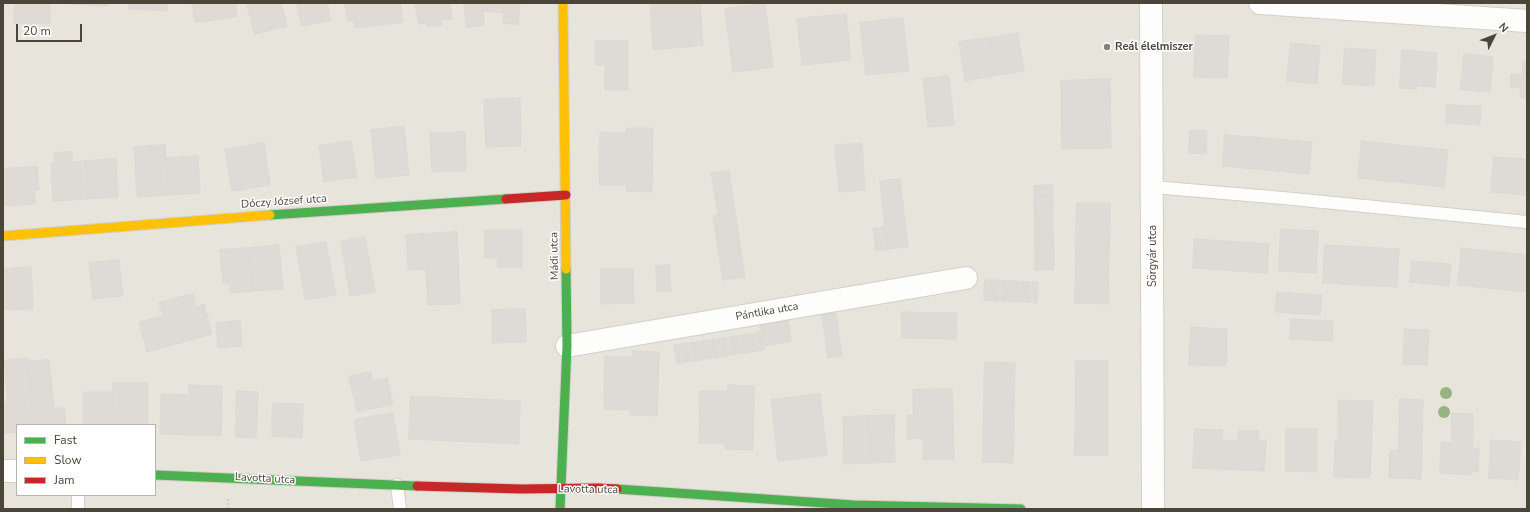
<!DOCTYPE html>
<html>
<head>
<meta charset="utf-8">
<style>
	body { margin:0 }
	#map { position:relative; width:1530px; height:512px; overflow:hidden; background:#f4f2ee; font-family:"Nunito Sans",sans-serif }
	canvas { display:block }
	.frame { position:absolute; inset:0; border:4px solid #4b4439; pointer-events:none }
	.legend { position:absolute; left:16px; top:424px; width:140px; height:72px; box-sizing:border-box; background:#fff; border:1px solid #b7b4b0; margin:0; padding:5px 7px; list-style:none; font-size:12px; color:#4b4439 }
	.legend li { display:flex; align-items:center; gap:8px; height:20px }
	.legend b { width:20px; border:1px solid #b7b4b0 }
	.north { position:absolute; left:1474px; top:16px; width:40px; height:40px; -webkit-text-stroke:3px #fff; paint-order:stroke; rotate:48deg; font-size:11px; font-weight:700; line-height:16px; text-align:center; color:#4b4439 }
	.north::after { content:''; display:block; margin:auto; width:14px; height:18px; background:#4b4439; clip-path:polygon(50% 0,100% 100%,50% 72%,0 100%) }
	.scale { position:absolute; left:16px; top:24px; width:66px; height:18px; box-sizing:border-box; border:2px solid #4b4439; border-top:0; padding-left:5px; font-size:12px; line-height:14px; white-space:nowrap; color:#4b4439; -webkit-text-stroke:3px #fff; paint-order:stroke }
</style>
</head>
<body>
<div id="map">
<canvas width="1530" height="512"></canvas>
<div class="frame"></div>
<ul class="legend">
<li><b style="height:5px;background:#4caf50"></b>Fast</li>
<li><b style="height:5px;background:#ffc107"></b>Slow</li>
<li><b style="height:5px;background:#c62828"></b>Jam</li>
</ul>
<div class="north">N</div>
<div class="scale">20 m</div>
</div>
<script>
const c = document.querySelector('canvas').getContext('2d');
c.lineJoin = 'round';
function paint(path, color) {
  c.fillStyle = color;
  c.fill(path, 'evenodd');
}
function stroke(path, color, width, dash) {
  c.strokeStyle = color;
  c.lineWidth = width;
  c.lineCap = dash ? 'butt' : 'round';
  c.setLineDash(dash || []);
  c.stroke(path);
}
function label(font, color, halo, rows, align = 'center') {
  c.font = font + ' "Nunito Sans",sans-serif';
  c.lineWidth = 3;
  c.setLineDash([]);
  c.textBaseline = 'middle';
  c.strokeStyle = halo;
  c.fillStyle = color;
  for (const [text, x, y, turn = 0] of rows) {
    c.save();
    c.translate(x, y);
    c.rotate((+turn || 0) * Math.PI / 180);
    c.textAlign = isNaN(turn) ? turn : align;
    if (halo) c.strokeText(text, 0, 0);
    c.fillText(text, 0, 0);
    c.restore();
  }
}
paint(new Path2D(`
	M3,3H1527V509H3ZM17,425H155V495H17Z`), '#e7e4dc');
const building = new Path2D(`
	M15,3H50V24L14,23Z
	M70,3H108V6L70,4Z
	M130,3H168L167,11L129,9Z
	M195,3H235L237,16L202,22V20L195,22L192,4Z
	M247,3H281L287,26L255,34Z
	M297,3H327L331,20L302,26Z
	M345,3H400L403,22L355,28L354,21H348Z
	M415,3H450L452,19L441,20L442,25L427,27L426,23L419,24Z
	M464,3H520L518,25L503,23L504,13L483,11L484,25L467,28Z
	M650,3H700L703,45L654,50Z
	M765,4L773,67L733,72L725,9Z
	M846,14L851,60L802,65L797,19Z
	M903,18L909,71L866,75L860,23Z
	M1018,33L1024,71L994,76L988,38Z
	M1196,35L1229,36L1227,78L1194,77Z
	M988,38L994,76L965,81L959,42Z
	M596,41H628V90H605V65H596Z
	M1291,43L1320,46L1317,84L1287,81Z
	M1345,48L1376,50L1374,86L1343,84Z
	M1402,50L1437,53L1435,87L1417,86V89L1400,88Z
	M1464,54L1493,57L1490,92L1461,90Z
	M1523,61L1527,62V98L1520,97L1521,88L1510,87L1511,74L1522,75Z
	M949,76L954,125L928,127L923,79Z
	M1110,79L1111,148L1062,149L1061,81Z
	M520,98L521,146L486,147L484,100Z
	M1447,105L1481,106L1480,125L1446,123Z
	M404,127L409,175L376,178L371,130Z
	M627,128H653L652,192L626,191V185H599L600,132L627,133Z
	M1190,130L1207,131L1206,154L1189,153Z
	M465,132L466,171L432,172L430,133Z
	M1225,135L1312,142L1309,174L1223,166Z
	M351,141L357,177L324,182L319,146Z
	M1362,141L1448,150L1444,187L1358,178Z
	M264,143L270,185L232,191L225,150Z
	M862,144L865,190L839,192L835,145Z
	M165,145L168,195L137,197L134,147Z
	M72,152V162L86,161L88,199L53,201L51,163H55L54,153Z
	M198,156L200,193L168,195L166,158Z
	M1494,157L1527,159V195L1491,192Z
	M116,159L118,197L88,199L86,161Z
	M37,167L39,190H34L35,204L3,206V169Z
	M729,171L735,212L718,215L711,173Z
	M900,179L908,247L887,249L880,181Z
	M1053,185V196H1034V186Z
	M1034,196H1053V206L1034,207Z
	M1077,203H1110L1108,304L1075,303Z
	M1053,206V217H1035L1034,207Z
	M735,212L745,277L723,280L713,216Z
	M1035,217H1053V227H1035Z
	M885,227L887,249L876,251L873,229Z
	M1035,227H1053V238H1035Z
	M1281,229L1318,231L1316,273L1279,271Z
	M485,230H522V268H498L497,258H485Z
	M457,232L460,304L428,305L426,269L408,270L406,235Z
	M365,237L375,292L350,296L341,242Z
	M1035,238H1053L1054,248L1035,249Z
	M1195,239L1269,244L1267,273L1193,268Z
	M326,242L336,295L305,300L296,247Z
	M279,245L283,289L253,291L250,248Z
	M1325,245L1399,249L1397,287L1323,283Z
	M250,248L253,291L230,293V284H223L220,250Z
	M1054,248V259H1035V249Z
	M1462,248L1527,255V292L1458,285Z
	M1035,259H1054V270H1035Z
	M119,260L123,296L93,299L89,263Z
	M1412,261L1451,264L1449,286L1410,282Z
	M669,265L671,291L657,292L656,266Z
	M31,267L33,309L3,310V269Z
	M601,269H633L634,303L601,304Z
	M985,280H996L995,301L984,300Z
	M996,280L1006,281L1005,301H995Z
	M1006,281H1017L1016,302L1005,301Z
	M1017,281L1028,282L1027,302H1016Z
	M1028,282H1038L1037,303L1027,302Z
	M1277,292L1322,295L1320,315L1276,312Z
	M193,294L196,307L204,304L212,334L147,352L139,322L163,316L159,303Z
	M835,308L842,356L828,358L821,310Z
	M525,309L526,342L492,343V310Z
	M902,312L957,313L956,339L902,338Z
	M788,318L791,341L764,346L760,322Z
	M1291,319L1333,321L1332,341L1290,339Z
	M240,321L242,346L218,348L216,323Z
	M1191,327L1227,329L1226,366L1189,365Z
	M1405,329L1429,330L1427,365L1403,364Z
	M762,332L764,350L755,351L752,334Z
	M752,334L755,351L745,353L742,335Z
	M742,335L745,353L735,354L732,337Z
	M732,337L735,354L725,356L723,338Z
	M723,338L725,356L716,358L713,340Z
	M713,340L716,358L706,359L703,341Z
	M703,341L706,359L696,361L693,343Z
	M693,343L696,361L686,362L684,344Z
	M684,344L686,362L677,364L674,346Z
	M632,351L659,352L657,416L630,415V410L604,409L605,356L632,357Z
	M27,358L33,425H17V432L3,433V402H8L4,361Z
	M49,360L54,408H64L66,425H33L27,362Z
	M1076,361H1108V455H1075Z
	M985,362L1015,363L1013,463L983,462Z
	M371,372L373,381L387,378L393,404L357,412L349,377Z
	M113,383H148V425H114Z
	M189,385L222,386L221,436L160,434L161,394L189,395Z
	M728,385L754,386L753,450L725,449V444L699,443L700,391H727Z
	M952,389L954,460H923V438L907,439V415H913V390Z
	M237,391L258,392L256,438L236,437Z
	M84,392H113L114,425H84Z
	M820,394L827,455L778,461L771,400Z
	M411,396L520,401L519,444L409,439Z
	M1400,399L1423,400L1421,479L1389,478L1390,450H1398Z
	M1339,400L1373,401L1370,478L1334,477L1335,441H1338Z
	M273,403L303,404L302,438L272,436Z
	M393,413L400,455L361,461L354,420Z
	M1452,413L1473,414L1472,448L1479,449L1478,472H1471V475L1440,473L1441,442L1451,443Z
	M894,415L895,462L870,463L868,416Z
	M868,416L870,463L844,464L843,417Z
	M1195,429L1223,430L1222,440L1238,441V431H1259L1258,440H1266L1264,471L1193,468Z
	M1286,429H1317V472L1286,471Z
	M1491,440L1521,442L1518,480L1489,478Z`);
paint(building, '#dedbd6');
stroke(building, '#dcd9d4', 1);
const lane = new Path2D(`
	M1153,187L1283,198L1527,222
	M397,485L400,509
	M78,509V495`);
const street = new Path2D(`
	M1151,3L1153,509
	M1260,3L1527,21
	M567,346L966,278
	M3,471H17`);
const fast = new Path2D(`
	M270,215L506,199
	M155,475L417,486
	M617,489L854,505L1021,509
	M560,509L567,346L566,269`);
const slow = new Path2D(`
	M563,3L566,269
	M3,236L270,215`);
const jam = new Path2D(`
	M506,199L566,195
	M417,486L521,489L598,488L617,489`);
stroke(lane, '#d2d0cb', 14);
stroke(street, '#d2d0cb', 24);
stroke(fast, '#d3cfc5', 11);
stroke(slow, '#d3cfc5', 11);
stroke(jam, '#d3cfc5', 11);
stroke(new Path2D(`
	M228,499V509`), '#d3d2cc', 2.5, [2, 2]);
stroke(lane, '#fdfdfc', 12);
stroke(street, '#fdfdfc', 22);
stroke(fast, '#4caf50', 9);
stroke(slow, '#ffc107', 9);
stroke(jam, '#c62828', 9);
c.fillStyle = '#96b382';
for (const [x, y] of [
	[1446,393],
	[1444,412]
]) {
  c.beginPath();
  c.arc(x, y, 6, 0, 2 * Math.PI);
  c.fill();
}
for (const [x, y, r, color] of [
	[1107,47,4,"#868178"]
]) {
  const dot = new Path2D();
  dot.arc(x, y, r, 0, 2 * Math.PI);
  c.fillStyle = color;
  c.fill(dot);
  stroke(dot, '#fff', 1.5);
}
label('bold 11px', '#4b4439', '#fff', [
	["Reál élelmiszer",1115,47]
], 'left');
label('11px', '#4b4439', '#fff', [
	["Dóczy József utca",284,202,-4],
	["Mádi utca",555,256,-91],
	["Sörgyár utca",1153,256,-90],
	["Pántlika utca",767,312,-10],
	["Lavotta utca",265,479,3],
	["Lavotta utca",588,490,1]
]);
</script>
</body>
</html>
